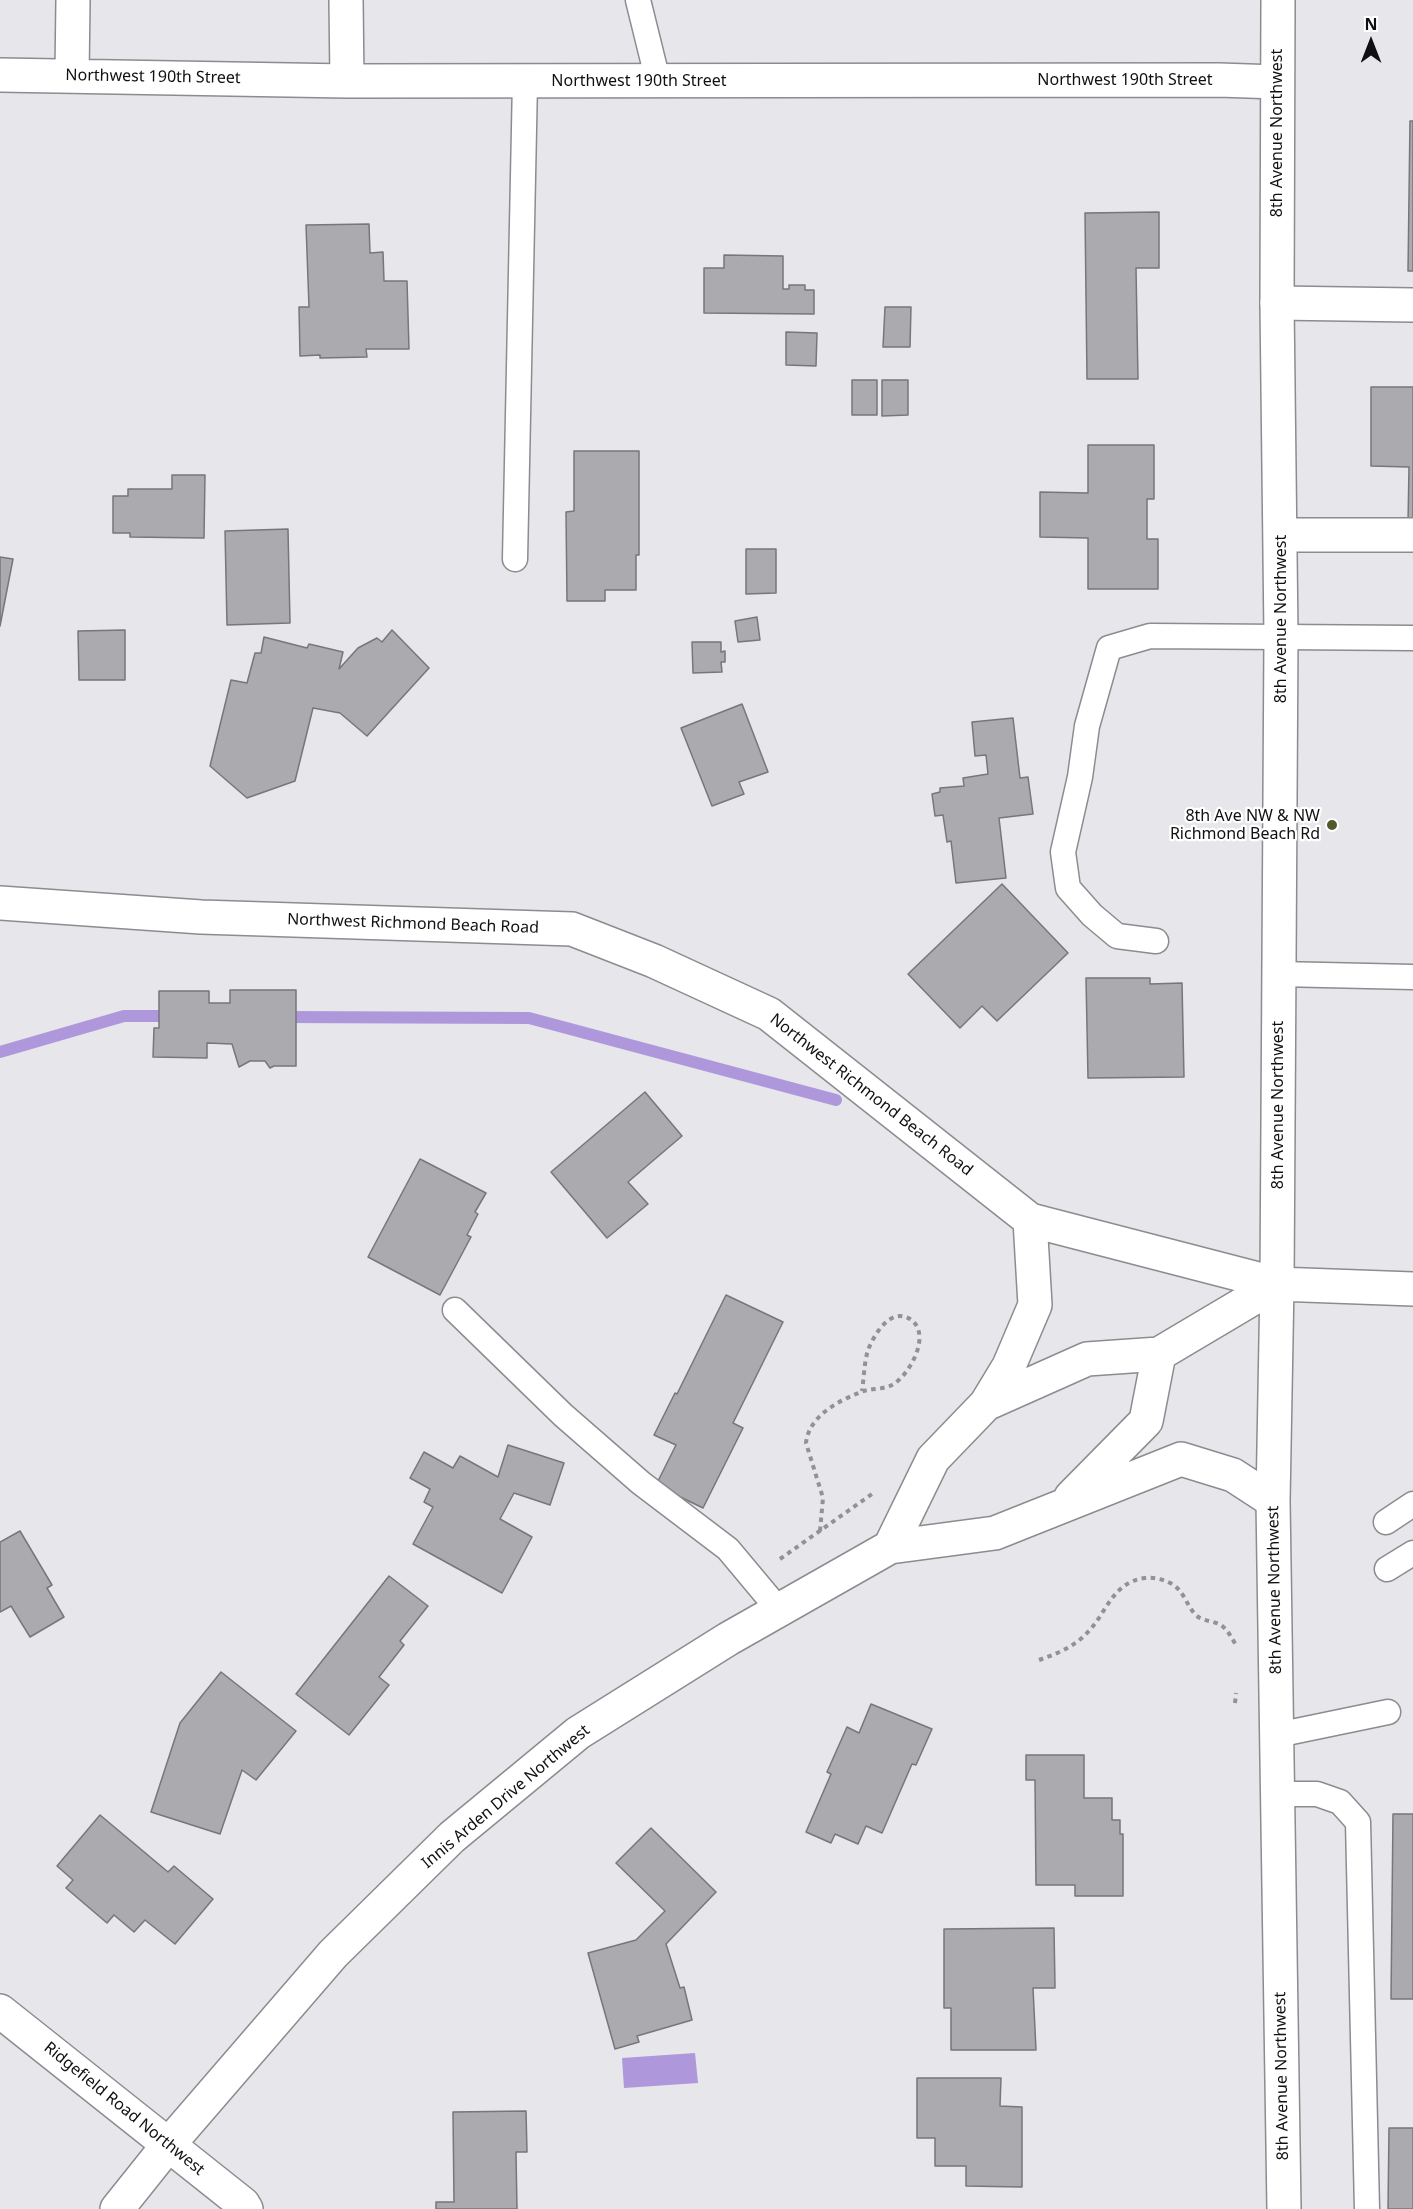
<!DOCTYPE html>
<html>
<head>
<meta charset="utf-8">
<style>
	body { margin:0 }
	#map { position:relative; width:1413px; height:2209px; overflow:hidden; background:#e7e6ea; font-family:"Noto Sans",sans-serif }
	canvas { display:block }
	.north { position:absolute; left:1341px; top:12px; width:60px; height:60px; -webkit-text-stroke:4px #fff; paint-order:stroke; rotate:0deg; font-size:16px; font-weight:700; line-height:24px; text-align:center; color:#100f11 }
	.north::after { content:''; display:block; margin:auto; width:21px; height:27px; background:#100f11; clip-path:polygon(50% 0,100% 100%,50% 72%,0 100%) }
</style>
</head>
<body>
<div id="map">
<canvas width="1413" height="2209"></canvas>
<div class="north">N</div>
</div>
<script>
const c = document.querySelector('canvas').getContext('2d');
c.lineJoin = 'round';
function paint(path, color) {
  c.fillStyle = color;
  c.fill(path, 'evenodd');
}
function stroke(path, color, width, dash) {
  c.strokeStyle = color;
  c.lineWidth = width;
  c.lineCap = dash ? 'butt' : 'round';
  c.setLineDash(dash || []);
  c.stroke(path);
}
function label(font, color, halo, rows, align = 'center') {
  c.font = font + ' "Noto Sans",sans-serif';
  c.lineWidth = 4.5;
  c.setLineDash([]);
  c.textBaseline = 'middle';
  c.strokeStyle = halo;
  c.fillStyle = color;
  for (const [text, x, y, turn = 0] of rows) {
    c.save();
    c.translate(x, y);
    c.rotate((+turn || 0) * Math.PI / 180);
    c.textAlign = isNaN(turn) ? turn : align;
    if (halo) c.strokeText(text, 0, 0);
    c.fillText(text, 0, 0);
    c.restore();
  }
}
paint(new Path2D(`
	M695,2053L698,2083L624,2088L622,2058Z`), '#ae98db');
stroke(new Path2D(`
	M281,1017L529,1018L836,1100
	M0,1052L124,1016H174`), '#ae98db', 12);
const building = new Path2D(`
	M1410,121H1413V271H1408Z
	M1159,212V268H1136L1138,379H1087L1085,213Z
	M369,224L370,253L383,252L384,281H407L409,349H366L367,357L320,358V355L300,356L299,307H309L306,225Z
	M724,255L783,256V289H789V285H805V290H814V314L704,313V268H724Z
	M885,307H911L910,347H883Z
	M786,332L817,333L816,366L786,365Z
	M852,380H877V415H852Z
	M882,380H908V415L882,416Z
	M1371,387H1413V523H1408L1409,467L1371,466Z
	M1088,445H1154V499H1147V539H1158V589H1088V538L1040,537V492L1088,493Z
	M574,451H639V555H636V590H605V601H567L566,512L574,511Z
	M172,475H205L204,538L130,537V533H113V496H128V489H172Z
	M288,529L290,623L227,625L225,531Z
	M746,549H776V593L746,594Z
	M0,557L13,559L0,626Z
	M757,617L760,640L738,642L735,621Z
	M125,630V680H79L78,631Z
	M392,630L429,668L367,736L340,713L313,708L295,781L247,798L210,766L231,680L247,683L255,653H261L264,637L307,648L309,644L343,652L339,669L358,648L377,638L382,642Z
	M692,642H721V652L725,651V662H721L722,672L693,673Z
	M742,704L768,772L739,782L744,794L712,806L681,728Z
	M1013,718L1020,778L1028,777L1033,814L999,818L1006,878L956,883L951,841L947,842L943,815L935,816L932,794L940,792V788L964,786L963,778L988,774L986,755L975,756L972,722Z
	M1002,884L1068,953L997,1021L982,1006L960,1028L908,974Z
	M1086,978H1150V984L1182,983L1184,1077L1088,1078Z
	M230,990H296V1066H274L270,1068L265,1061H250L239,1067L232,1044L207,1043V1058L153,1057L154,1028H159V991H209V1003H230Z
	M645,1092L682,1136L628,1182L648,1204L607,1238L551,1172Z
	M420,1159L486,1193L475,1212L478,1214L467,1235L471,1237L440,1295L368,1257Z
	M726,1295L783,1322L733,1423L743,1428L703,1508L656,1485L676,1445L654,1435L675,1393L677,1394Z
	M508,1445L564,1463L550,1505L514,1493L500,1519L532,1537L502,1593L413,1544L433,1507L424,1502L430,1489L410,1478L424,1452L453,1468L460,1456L498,1477Z
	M20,1531L52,1585L47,1588L64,1617L30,1637L11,1606L0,1612V1542Z
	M389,1576L428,1606L400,1641L404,1645L379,1677L389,1685L349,1735L296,1694Z
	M221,1672L296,1731L256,1780L242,1770L220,1834L151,1812L180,1723Z
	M871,1704L932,1729L916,1765L912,1764L882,1833L866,1826L858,1844L835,1834L831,1843L806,1832L831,1774L827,1772L847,1727L859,1733Z
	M1026,1755H1084V1798H1112V1820H1120V1834H1123V1896H1075V1885H1036L1035,1780H1026Z
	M1393,1814H1413V1999H1391Z
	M100,1815L168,1872L174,1866L213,1899L175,1944L145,1920L134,1932L114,1915L107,1923L66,1888L73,1880L57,1866Z
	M651,1828L716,1892L666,1944L680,1988L684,1987L692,2020L637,2036L639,2042L615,2049L588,1953L636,1940L665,1911L616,1863Z
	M1054,1928L1055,1988H1033L1036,2050H951V2008H944V1929Z
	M917,2078H1001L1000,2106L1022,2107V2187L966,2186V2166H935V2138H917Z
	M526,2111L527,2152H516L517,2209H436V2202H454L453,2112Z
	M1389,2128H1413V2209H1388Z`);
paint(building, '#abaaae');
stroke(building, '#77767a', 1.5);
const lane = new Path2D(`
	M638,0L658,81
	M515,559L525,81
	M1156,941L1117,936L1092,915L1068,888L1063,852L1080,777L1087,726L1109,648L1150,636L1413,638
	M1278,974L1413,977
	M455,1310L563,1415L641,1483L728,1549L779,1610
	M1386,1522L1413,1504
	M1387,1569L1413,1553
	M1277,1735L1388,1712
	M1278,1794H1317L1340,1802L1358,1822L1367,2209`);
const street = new Path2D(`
	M346,0L347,81
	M0,75L347,81L1219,80L1277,82
	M72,75L73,0
	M1277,303L1413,305
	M1281,535H1413`);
const secondary = new Path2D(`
	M1278,0L1277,303L1281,636L1277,1284L1273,1501L1284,2209
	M0,903L201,917L572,929L654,961L769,1014L1030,1220L1277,1284L1413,1289
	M986,1404L1009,1366L1035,1305L1030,1220
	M1071,1497L1146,1421L1159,1354
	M890,1547L933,1459L986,1404L1087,1359L1159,1354L1277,1284
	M0,2011L243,2204L246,2209
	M117,2209L169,2144L333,1954L452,1837L578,1733L728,1639L890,1547L995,1533L1181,1459L1233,1475L1273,1501`);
stroke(lane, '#8c8b8f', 27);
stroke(street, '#8c8b8f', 36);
stroke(secondary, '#8c8b8f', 36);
stroke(new Path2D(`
	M820,1531L823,1498L806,1443C809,1416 838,1401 861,1392C870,1388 882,1390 892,1385C909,1376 933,1334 910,1319C890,1307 874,1335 868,1350C864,1363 864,1378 862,1391
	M780,1559L872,1494
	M1039,1660C1056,1654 1074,1647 1087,1633C1107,1613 1112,1582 1145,1578C1155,1577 1167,1580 1175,1586C1184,1593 1187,1605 1194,1613C1200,1621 1210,1620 1219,1624C1227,1628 1231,1637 1236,1645
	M1235,1703L1236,1693`), '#929195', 4, [4.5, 4.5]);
stroke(lane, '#fff', 24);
stroke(street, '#fff', 33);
stroke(secondary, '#fff', 33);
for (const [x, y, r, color] of [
	[1332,825,6,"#515b2a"]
]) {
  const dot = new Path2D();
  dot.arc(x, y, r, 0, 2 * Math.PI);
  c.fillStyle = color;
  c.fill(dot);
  stroke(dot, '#fff', 2);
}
label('16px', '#100f11', '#fff', [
	["Northwest 190th Street",153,77,1],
	["Northwest 190th Street",1125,80],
	["Northwest 190th Street",639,81],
	["8th Avenue Northwest",1277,133,-90],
	["8th Avenue Northwest",1281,619,-90],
	["Northwest Richmond Beach Road",413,924,2],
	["Northwest Richmond Beach Road",871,1095,38],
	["8th Avenue Northwest",1278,1105,-90],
	["8th Avenue Northwest",1275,1590,-91],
	["Innis Arden Drive Northwest",506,1797,-40],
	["8th Avenue Northwest",1282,2076,-91],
	["Ridgefield Road Northwest",124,2109,39]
]);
label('16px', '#100f11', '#fff', [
	["8th Ave NW & NW",1320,816],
	["Richmond Beach Rd",1320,834]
], 'right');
</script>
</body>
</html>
